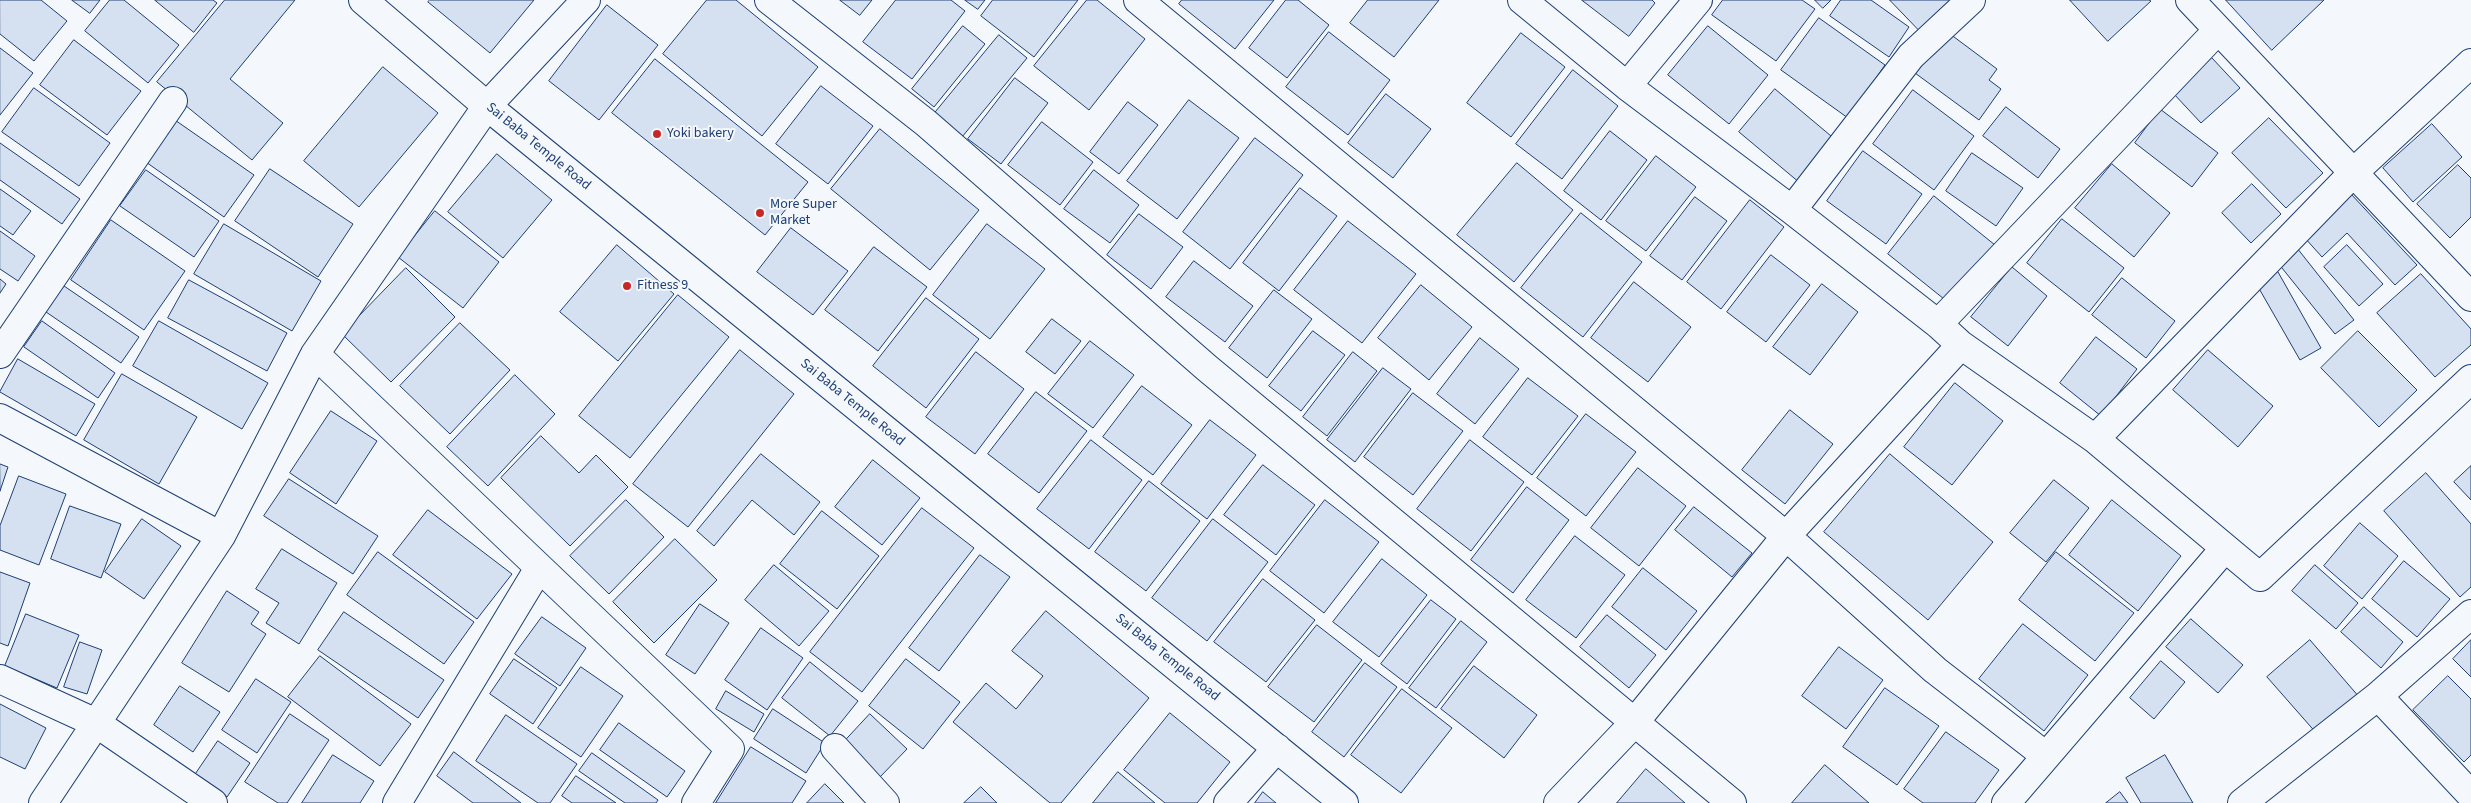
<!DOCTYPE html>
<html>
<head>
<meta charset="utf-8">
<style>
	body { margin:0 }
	canvas { display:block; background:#f4f7fb }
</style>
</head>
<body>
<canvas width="2471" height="803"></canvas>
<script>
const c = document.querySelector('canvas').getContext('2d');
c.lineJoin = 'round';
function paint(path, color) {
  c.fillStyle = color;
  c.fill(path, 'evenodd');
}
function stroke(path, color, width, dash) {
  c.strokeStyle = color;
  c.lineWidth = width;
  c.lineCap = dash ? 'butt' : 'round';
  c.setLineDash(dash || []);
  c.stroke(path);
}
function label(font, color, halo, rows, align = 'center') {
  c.font = font + ' "Source Sans 3",sans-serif';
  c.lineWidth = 4;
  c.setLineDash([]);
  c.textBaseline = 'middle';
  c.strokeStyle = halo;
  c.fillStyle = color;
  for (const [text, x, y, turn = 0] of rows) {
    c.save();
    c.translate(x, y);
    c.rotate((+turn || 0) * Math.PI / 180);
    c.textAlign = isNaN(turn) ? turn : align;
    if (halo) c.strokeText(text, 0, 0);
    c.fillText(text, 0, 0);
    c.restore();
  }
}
const building = new Path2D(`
	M0,0H41L67,21L34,61L0,34Z
	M72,0H100L90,13Z
	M110,0H124L179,45L148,83L85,31Z
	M155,0H213L217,3L194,32Z
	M225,0H295L230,79L283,123L252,160L157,82Z
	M430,0H534L490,53L428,2Z
	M707,0H736L818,67L762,136L663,54Z
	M840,0H872L860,15Z
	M896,0H951L965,11L912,79L863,42Z
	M965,0H985L978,9Z
	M993,0H1078L1034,57L981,16Z
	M1087,0H1097L1145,39L1089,110L1034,66Z
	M1182,0H1274L1235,49L1179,4Z
	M1286,0H1298L1329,25L1287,78L1249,48Z
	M1368,0H1439L1394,57L1350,23Z
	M1582,0H1652L1655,3L1629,36Z
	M1723,0H1802L1815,9L1776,61L1712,15Z
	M1815,0H1831L1823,8Z
	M1841,0H1871L1909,27L1889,57L1830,16Z
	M1890,0H1950L1919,30Z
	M2070,0H2149L2151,1L2108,41Z
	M2226,0H2324L2272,50Z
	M607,5L658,45L599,120L549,81Z
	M1819,18L1885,65L1848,118L1781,70Z
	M963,26L985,44L934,107L912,89Z
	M1708,26L1768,75L1729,124L1668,75Z
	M1946,31L1997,69L1989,80L2001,89L1979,120L1915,73Z
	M1329,32L1390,80L1348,135L1286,87Z
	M1521,33L1565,67L1511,137L1467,103Z
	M999,35L1027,58L962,137L934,114Z
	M74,40L141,91L107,135L40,85Z
	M0,48L33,73L0,115Z
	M2212,58L2240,88L2201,123L2173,93Z
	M655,59L808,182L765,235L612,113Z
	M383,67L438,113L359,207L304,161Z
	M1573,70L1618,106L1562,179L1516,144Z
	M1015,78L1048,103L1001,164L968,139Z
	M821,86L873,126L828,184L776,144Z
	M34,88L110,143L79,186L2,132Z
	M1775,89L1837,141L1800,183L1739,132Z
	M1913,90L1974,136L1934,190L1873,144Z
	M1386,94L1431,129L1393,178L1348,143Z
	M1189,100L1239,138L1177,219L1127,181Z
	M1128,102L1158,125L1119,174L1090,152Z
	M2006,107L2060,149L2038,178L1983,136Z
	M2160,109L2218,153L2192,187L2135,143Z
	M172,118L254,175L224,217L143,160Z
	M2269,118L2323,173L2286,208L2232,153Z
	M1042,122L1093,162L1060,205L1008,165Z
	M2432,124L2462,157L2413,202L2383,168Z
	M880,129L979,210L930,270L831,189Z
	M1610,131L1647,160L1601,220L1564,191Z
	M1255,138L1303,175L1230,269L1183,232Z
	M0,143L80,199L62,224L0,180Z
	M1863,151L1922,194L1886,244L1827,201Z
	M1972,153L2023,188L1996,226L1946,191Z
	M497,154L552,200L503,258L448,212Z
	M1656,156L1696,187L1646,251L1606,221Z
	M1517,163L1573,210L1514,282L1457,235Z
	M2112,164L2170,213L2134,257L2075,208Z
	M2458,165L2471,178V217L2450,238L2417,204Z
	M270,169L353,224L318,277L235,221Z
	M146,170L219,221L194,257L120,206Z
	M1094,170L1139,205L1110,243L1064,209Z
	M2252,184L2281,214L2251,243L2222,213Z
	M1300,188L1337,216L1279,291L1243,263Z
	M0,189L31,211L13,235L0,226Z
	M2351,194L2417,265L2395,285L2347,233L2322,257L2304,237Z
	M1934,196L1995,245L1949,303L1888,254Z
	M1695,197L1727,221L1682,280L1650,256Z
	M1750,200L1784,227L1721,309L1687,282Z
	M435,211L499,262L463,308L398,257Z
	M1581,213L1642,262L1583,337L1521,288Z
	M1139,214L1183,247L1151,289L1107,255Z
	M2062,219L2124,268L2089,312L2027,263Z
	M111,220L185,271L144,330L71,280Z
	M1348,221L1416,274L1362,343L1294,290Z
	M224,224L321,281L292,331L194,274Z
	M987,224L1045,269L990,339L933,295Z
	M791,228L848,271L813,315L757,272Z
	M0,231L35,256L18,281L0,269Z
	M617,245L674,294L618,361L560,312Z
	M2347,245L2383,284L2359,306L2324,267Z
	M874,247L927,287L878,351L825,310Z
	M2297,248L2354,320L2335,334L2278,263Z
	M1771,255L1810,285L1766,342L1727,312Z
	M1194,261L1253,306L1225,342L1166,297Z
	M2012,267L2047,296L2008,346L1971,317Z
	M406,268L455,317L391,382L342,334Z
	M2278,272L2321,348L2300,360L2257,285Z
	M2421,274L2471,329V345L2435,377L2377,313Z
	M2122,278L2175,321L2146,358L2092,315Z
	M0,279L6,284L0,293Z
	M189,280L287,333L267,371L168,318Z
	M1634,282L1691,327L1648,382L1591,338Z
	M1822,284L1858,312L1810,375L1773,347Z
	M1421,285L1472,327L1429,380L1378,338Z
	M64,286L139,337L121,363L46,312Z
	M1274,290L1312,319L1267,378L1229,348Z
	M678,295L729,337L630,458L579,416Z
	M926,298L979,339L926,408L873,366Z
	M1052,319L1081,341L1055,374L1026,352Z
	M42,321L115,373L98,398L24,347Z
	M159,321L268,383L242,429L133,366Z
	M460,323L510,370L450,434L400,386Z
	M1313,331L1345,355L1301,411L1269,386Z
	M2358,331L2417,390L2379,427L2321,368Z
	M2096,337L2137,369L2101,416L2060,383Z
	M1480,338L1519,369L1475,424L1437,394Z
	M1090,341L1134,375L1093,428L1048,394Z
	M740,350L794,394L688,527L633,484Z
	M2208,350L2273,406L2238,447L2173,390Z
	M976,352L1024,389L975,454L926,417Z
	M1353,352L1377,371L1327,436L1303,417Z
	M18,359L95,404L76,436L0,392Z
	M1383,368L1411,389L1355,462L1327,440Z
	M122,374L197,417L159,484L84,440Z
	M515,375L555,414L488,486L447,447Z
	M1528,378L1578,416L1532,475L1483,437Z
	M1955,383L2003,421L1952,485L1904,447Z
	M1142,386L1192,425L1153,475L1103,437Z
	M1036,392L1087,431L1039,493L988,454Z
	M1413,393L1463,431L1413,495L1364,457Z
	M1790,410L1833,444L1785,504L1742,470Z
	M331,411L377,441L336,504L290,473Z
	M1586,414L1636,452L1586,516L1537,478Z
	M1210,420L1256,455L1207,519L1161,484Z
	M541,436L579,473L596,455L628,487L570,546L501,478Z
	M1091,440L1142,480L1089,549L1037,509Z
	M1470,440L1524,482L1471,551L1417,509Z
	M761,454L820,502L794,535L752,500L714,546L697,531Z
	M1890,454L1993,542L1928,620L1824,532Z
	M873,460L920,498L882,545L835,507Z
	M0,464L8,467L0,491Z
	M1263,465L1315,505L1276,555L1224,515Z
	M2471,466V500L2454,482Z
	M1638,468L1686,506L1639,566L1591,528Z
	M2426,473L2471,524V587L2460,597L2384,511Z
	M19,476L66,494L39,565L0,550V526Z
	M289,479L378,536L353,574L264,516Z
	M2054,480L2089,508L2046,562L2010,533Z
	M1149,481L1200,521L1146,591L1095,552Z
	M1527,487L1569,520L1513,593L1471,560Z
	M626,500L664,537L609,594L570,556Z
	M1325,500L1379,542L1324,613L1270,571Z
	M2112,500L2181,556L2138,611L2069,555Z
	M70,506L121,524L101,578L51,559Z
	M1694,507L1752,553L1732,577L1675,530Z
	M922,508L974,548L862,692L810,652Z
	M428,510L512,574L477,619L393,555Z
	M822,511L879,556L837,609L780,564Z
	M142,519L181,546L144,599L105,572Z
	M1213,519L1268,562L1207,641L1152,598Z
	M2360,523L2398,556L2362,599L2324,566Z
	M1575,536L1625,575L1576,638L1526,600Z
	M675,539L717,580L654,643L613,602Z
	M282,549L337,583L299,644L266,623L279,603L256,589Z
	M378,552L474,622L444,664L347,595Z
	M2056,552L2134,613L2095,661L2019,600Z
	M980,555L1010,577L939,671L909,648Z
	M1382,559L1427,595L1379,657L1333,622Z
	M2404,561L2450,599L2417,637L2372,599Z
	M774,565L829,611L799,646L745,600Z
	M2315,565L2358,603L2336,629L2292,591Z
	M1643,568L1697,611L1666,650L1612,607Z
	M0,572L30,583L8,646L0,643Z
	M1263,579L1315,620L1266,682L1214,642Z
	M227,591L259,612L251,624L266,634L229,692L182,663Z
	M1431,600L1456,619L1407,684L1381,664Z
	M700,604L729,623L695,674L666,655Z
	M2364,607L2403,642L2381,668L2341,632Z
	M1046,611L1149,698L1061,803H1050L953,722L986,683L1016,709L1043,676L1012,651Z
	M344,612L444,680L418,718L318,650Z
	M26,614L79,635L57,688L5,666Z
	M1607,615L1656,655L1629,688L1580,647Z
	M542,617L586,648L560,686L515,654Z
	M2191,619L2243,665L2218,693L2166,647Z
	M1461,621L1487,642L1436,708L1409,688Z
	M2023,624L2088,675L2044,731L1979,679Z
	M1317,625L1362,660L1314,722L1268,687Z
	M761,628L803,658L767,710L725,680Z
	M2310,640L2360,698L2318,735L2267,677Z
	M2471,640V677L2453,659Z
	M80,642L102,650L87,694L64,687Z
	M1839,647L1883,680L1846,729L1802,696Z
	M320,656L411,724L380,766L288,697Z
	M514,659L557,688L533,724L490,694Z
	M906,659L960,702L923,749L869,706Z
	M2161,661L2185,682L2154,719L2130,698Z
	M810,662L858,701L830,736L782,698Z
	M1365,663L1397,687L1344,757L1312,732Z
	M1474,666L1537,715L1504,758L1441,709Z
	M581,667L623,696L581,757L538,728Z
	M2448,676L2471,699V755L2464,762L2413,710Z
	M256,679L291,702L257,753L222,730Z
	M180,686L220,712L193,752L154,725Z
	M1885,688L1939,726L1897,785L1843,747Z
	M1402,689L1452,728L1401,793L1351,755Z
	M726,691L764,714L754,732L716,709Z
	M0,704L46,728L25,769L0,757Z
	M773,709L825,743L806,773L754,739Z
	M1170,713L1230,762L1197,803H1165L1124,770Z
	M290,714L329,740L287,803H278L245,782Z
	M870,714L907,749L880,777L844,742Z
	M506,715L577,764L550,803H538L476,761Z
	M619,723L685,771L667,797L600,750Z
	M1946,732L1999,770L1975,803H1923L1904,789Z
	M218,741L250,763L227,797L195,775Z
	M751,747L806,781L792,803H716Z
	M454,752L521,803H473L437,776Z
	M592,753L658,800L656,803H625L579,771Z
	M333,755L374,781L360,803H302Z
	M2165,755L2193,803H2141L2126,778Z
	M1825,765L1869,803H1792Z
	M1646,769L1685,803H1617Z
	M1118,772L1155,803H1093Z
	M576,776L616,803H572L562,796Z
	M825,784L844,803H807Z
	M981,787L997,803H964Z
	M1263,792L1276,803H1255Z
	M2120,792L2128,803H2106Z`);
paint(building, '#d5e0f0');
stroke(building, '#1d3f73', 1);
const minor = new Path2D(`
	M363,0L487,106L1344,803
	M769,0L926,123L1207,368L1732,803
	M1138,0L1786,536L1935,670L2046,756
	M1522,0L1627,86L1792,210L1938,324L1961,345L2095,439L2260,577L2471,379
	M2190,0L2471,297
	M1627,86L1698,0
	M1792,210L1911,56L1971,0
	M1938,324L2217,31
	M0,354L173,101
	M315,354L730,749L696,803
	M0,418L221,536
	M2095,439L2353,173L2471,63
	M0,679L96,723L213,803
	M2378,696L2471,795
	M835,748L885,803
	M43,803L221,536L315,354L487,106L586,0
	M397,803L539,568
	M1228,803L1277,748
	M1558,803L1634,723L1786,536L1961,345
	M2006,803L2225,548
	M2242,803L2378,696L2471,614`);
stroke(minor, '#1d3f73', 30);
stroke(minor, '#f4f7fb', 28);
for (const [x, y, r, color] of [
	[657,134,5,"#c62828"],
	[760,213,5,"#c62828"],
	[627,286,5,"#c62828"]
]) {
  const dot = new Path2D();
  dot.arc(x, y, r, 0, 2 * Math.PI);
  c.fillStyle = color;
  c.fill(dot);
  stroke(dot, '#f4f7fb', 2);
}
label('14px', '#1d3f73', '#f4f7fb', [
	["Yoki bakery",667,134],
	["More Super",770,205],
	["Market",770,221],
	["Fitness 9",637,286]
], 'left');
label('14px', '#1d3f73', '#f4f7fb', [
	["Sai Baba Temple Road",538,147,39],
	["Sai Baba Temple Road",852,403,39],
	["Sai Baba Temple Road",1167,658,39]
]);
</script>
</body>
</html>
